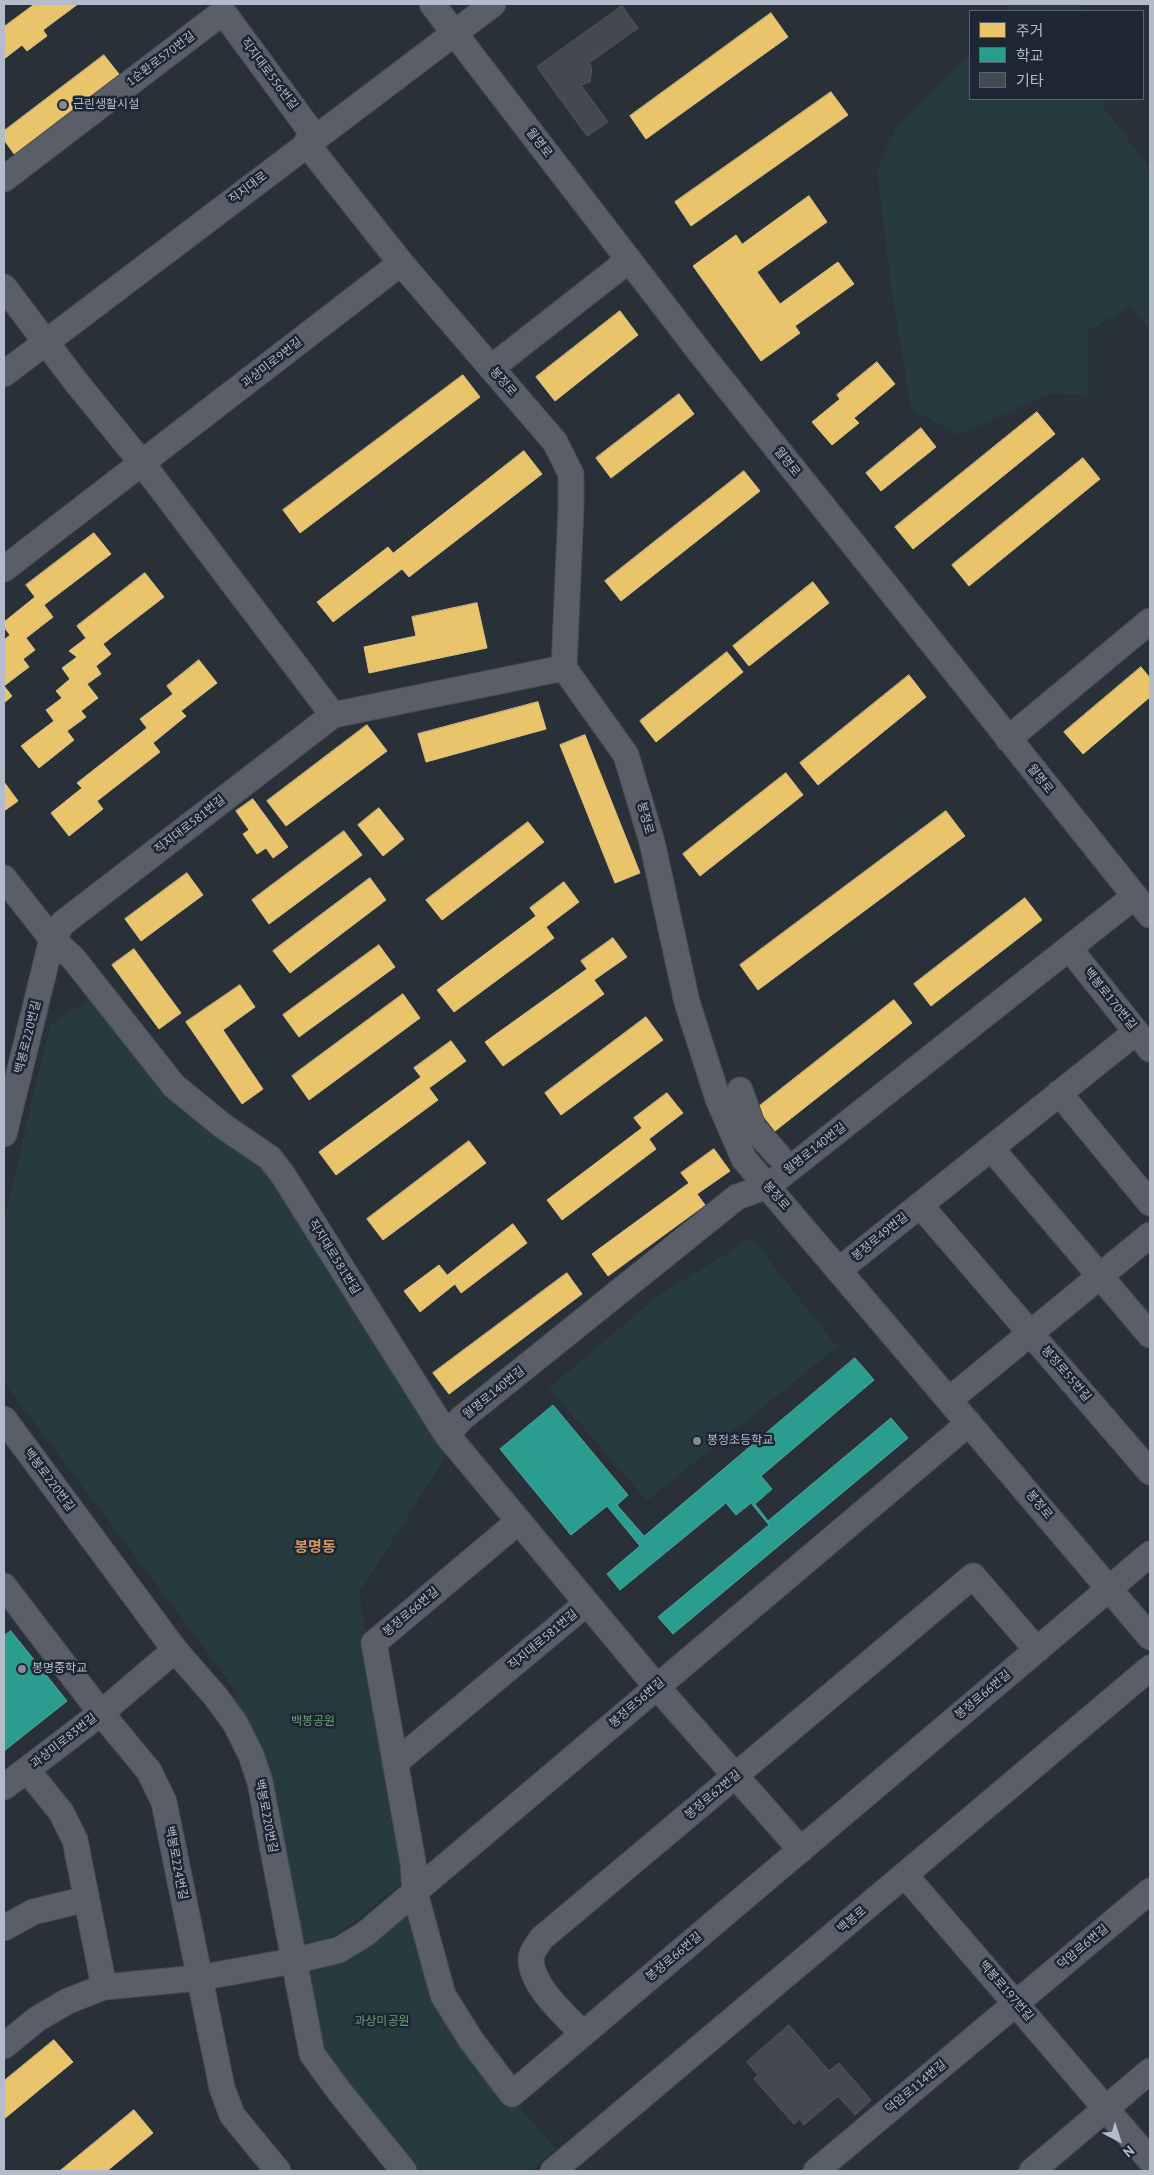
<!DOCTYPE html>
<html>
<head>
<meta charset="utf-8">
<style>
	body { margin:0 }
	#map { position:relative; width:1154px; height:2175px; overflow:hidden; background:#2a3038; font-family:"PT Sans","Noto Sans KR",sans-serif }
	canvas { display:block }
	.frame { position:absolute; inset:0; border:5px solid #b4bcc9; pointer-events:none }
	.legend { position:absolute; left:969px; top:10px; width:175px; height:90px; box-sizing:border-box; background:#1d2633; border:1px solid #59626f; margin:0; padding:6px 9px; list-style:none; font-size:15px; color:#b4bcc9 }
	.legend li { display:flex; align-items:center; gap:10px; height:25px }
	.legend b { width:25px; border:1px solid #59626f }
	.north { position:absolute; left:1094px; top:2115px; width:50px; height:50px; -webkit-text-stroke:4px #1d2633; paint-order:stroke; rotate:140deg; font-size:14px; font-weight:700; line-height:20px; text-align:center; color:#b4bcc9 }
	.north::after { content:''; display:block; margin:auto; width:18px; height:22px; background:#b4bcc9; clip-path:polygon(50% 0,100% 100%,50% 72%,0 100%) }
</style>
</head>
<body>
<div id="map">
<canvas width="1154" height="2175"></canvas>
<div class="frame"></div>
<ul class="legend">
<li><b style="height:14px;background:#e9c46a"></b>주거</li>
<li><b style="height:14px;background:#2a9d8f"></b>학교</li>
<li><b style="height:14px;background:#444950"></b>기타</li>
</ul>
<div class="north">N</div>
</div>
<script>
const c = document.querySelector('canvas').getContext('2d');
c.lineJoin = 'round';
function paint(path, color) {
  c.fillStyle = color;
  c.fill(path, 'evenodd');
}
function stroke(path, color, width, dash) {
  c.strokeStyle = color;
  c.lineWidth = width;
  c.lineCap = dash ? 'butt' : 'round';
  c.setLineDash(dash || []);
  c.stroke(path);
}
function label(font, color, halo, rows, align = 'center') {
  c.font = font + ' "PT Sans","Noto Sans KR",sans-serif';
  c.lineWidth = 5;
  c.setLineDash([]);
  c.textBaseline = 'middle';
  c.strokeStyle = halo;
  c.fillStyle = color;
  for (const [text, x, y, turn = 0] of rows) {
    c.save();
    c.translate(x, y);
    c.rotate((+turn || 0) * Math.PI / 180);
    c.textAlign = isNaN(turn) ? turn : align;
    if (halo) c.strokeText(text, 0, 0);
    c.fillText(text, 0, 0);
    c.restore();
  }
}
paint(new Path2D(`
	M1005,4H1082L1083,11H1008Z
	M970,54V99H1103L1105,109L1150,168V331L1131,306L1088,331V396L1051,393L959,435L911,409L891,286L877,170L897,126Z
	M93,997L266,1166L449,1452L359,1593L407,1878L353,1923L322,1942L297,1943L229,1702L257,1678L238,1693L4,1382V1218L51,1024Z
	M752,1238L837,1347L647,1501L549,1388L659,1295Z
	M393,1916L415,1918L508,2094L556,2149L530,2171H417L321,2049L307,1969Z`), '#273a3e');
const homes = new Path2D(`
	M35,4H78L43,30L47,36L27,51L22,45L4,59V27Z
	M771,13L788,37L646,139L630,116Z
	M104,55L122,78L17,158L4,140V131Z
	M831,92L848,115L691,226L675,202Z
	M809,196L827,222L757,272L780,304L838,262L854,284L795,326L800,333L761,361L693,266L736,235L742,244Z
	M620,311L638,335L555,401L536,377Z
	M877,362L895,384L854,418L859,423L832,445L812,422L840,399L837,395Z
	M463,375L480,397L300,533L283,510Z
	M679,394L694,414L611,478L596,458Z
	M1037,412L1055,434L913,549L895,527Z
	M921,428L936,447L881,491L866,473Z
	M524,451L542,474L409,577L402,569L333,622L317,602L388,547L393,553Z
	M1083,458L1100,479L969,586L952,565Z
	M744,471L760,491L621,601L605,581Z
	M94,533L111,554L44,605L53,617L26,638L35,650L23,659L29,667L4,686L12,696L4,703V640L10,635L4,627V622L35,597L26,585Z
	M145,573L164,597L103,644L111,654L96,666L101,674L87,684L98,698L81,711L86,717L67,731L74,740L39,768L21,746L54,721L46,710L62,698L56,691L70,679L62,668L77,657L69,651L86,638L77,626Z
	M813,582L829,603L749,666L733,646Z
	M477,603L487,648L369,673L364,647L416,636L412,617Z
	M727,652L743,672L656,742L640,721Z
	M199,660L217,683L181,711L186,716L153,743L160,752L97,801L103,809L69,836L51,813L82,788L77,783L147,728L140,719L173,694L167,686Z
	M1141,667L1150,678V697L1083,754L1064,732Z
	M909,675L926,697L818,785L800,763Z
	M538,702L546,729L426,762L418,734Z
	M367,725L387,751L286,826L267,801Z
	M585,735L640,873L615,883L560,745Z
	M786,773L803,795L700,876L683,854Z
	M4,782L18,801L4,811Z
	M253,799L288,847L273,858L266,848L257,854L243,834L249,830L236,811Z
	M379,808L404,839L383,856L358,825Z
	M946,811L965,836L758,990L740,965Z
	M528,822L544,842L442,920L426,900Z
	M344,831L362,855L269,924L252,900Z
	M187,873L203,895L141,941L125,919Z
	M370,878L386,900L290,973L273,951Z
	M564,882L579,902L546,927L554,938L454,1012L437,990L536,916L530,908Z
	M1025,898L1042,920L931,1006L914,984Z
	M613,938L627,957L594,980L604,994L503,1066L485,1042L587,969L581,961Z
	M379,945L395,967L299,1037L283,1015Z
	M134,949L181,1013L159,1029L112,965Z
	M240,985L255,1007L223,1030L263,1089L242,1104L186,1022Z
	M403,994L420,1018L309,1100L292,1076Z
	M894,1000L912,1023L775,1131L757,1108Z
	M646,1017L663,1040L561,1115L545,1093Z
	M451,1041L466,1061L429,1088L438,1100L336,1175L319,1152L421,1077L414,1068Z
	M667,1093L683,1113L649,1139L656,1149L562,1220L547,1200L642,1128L634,1118Z
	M469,1141L486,1163L383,1240L367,1219Z
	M714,1149L730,1171L697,1194L705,1205L608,1276L592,1254L689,1183L681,1173Z
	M513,1224L527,1243L461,1293L455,1284L420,1312L404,1291L439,1265L447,1275Z
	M567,1273L582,1294L449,1394L433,1373Z
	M54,2040L73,2062L4,2119V2081Z
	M134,2110L153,2133L107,2171H60Z`);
paint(homes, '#e9c46a');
stroke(homes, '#d9c286', 1);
const schools = new Path2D(`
	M855,1358L874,1380L761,1476L772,1489L755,1504L768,1521L891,1418L908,1438L673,1634L658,1617L769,1525L751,1503L736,1515L726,1503L620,1590L607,1574L640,1546L607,1506L571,1535L500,1449L553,1405L628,1495L617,1505L644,1536Z
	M11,1631L67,1701L4,1751V1636Z`);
paint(schools, '#2a9d8f');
stroke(schools, '#53a6a0', 1);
const building = new Path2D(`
	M622,6L638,28L589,63L592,67L590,82L581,85L608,122L587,136L537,67Z
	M789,2025L829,2071L839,2063L871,2100L855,2115L838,2096L804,2125L800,2119L794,2124L754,2079L758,2075L747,2062Z`);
paint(building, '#444950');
stroke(building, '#52575f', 1);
const minor = new Path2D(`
	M432,4L702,355L1150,915
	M306,143L401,263L555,442L571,474V508L564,668L626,755L652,842L687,1002L718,1099L744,1159L1150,1637
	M4,179L223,12L315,137
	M4,287L76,382L142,463L333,715
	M491,368L629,260
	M4,374L493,4
	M4,569L401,263
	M1008,739L1150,621
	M4,878L52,939L73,958L174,1086L223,1126L270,1158L283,1175L447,1435L656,1686L801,1850
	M1069,948L1150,1049
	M740,1090L753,1127L778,1155
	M1059,1093L1150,1203
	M4,1134L52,939L63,923L333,715L564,668
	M991,1148L1150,1335
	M920,1205L1150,1472
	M839,1270L1136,1032
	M949,1400L1150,1235
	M4,1419L175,1650L216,1697L235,1723L251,1755L260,1782L312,2054L339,2091L404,2171
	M447,1435L462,1418L737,1197L768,1186L1135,896
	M519,1521L374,1643L413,1862L415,1893L443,1995L471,2040L512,2094L1150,1554
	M4,1586L101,1713L149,1771L164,1802L222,2088L232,2115L278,2171
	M395,1763L587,1603
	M27,1770L61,1812L75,1840L104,1987
	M4,1787L101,1713L175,1650
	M905,1875L1150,2160
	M4,1928L33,1912L86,1899
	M583,2034C565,2015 531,1986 531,1959C531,1952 538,1944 542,1938L973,1576L1037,1650
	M4,2046L37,2019L68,2001L104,1987L199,1978L293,1961L339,1950L365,1934L969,1423
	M553,2171L1150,1668
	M816,2171L1150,1891
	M1032,2171L1150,2071`);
stroke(minor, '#484c53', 27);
stroke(minor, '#5a5e66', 25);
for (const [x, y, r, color] of [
	[63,105,5,"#848b96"],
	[697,1441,5,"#848b96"],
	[22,1669,5,"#848b96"]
]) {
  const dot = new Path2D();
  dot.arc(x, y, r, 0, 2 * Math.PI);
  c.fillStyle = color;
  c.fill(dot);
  stroke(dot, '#1d2633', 2);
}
label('12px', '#b4bcc9', '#1d2633', [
	["1순환로570번길",161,59,-37],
	["직지대로556번길",269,74,53],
	["월명로",539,143,52],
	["직지대로",248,188,-37],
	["과상미로9번길",272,363,-38],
	["봉정로",503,382,49],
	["월명로",787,462,51],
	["월명로",1040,779,51],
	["봉정로",645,818,75],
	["직지대로581번길",190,825,-38],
	["백봉로170번길",1110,999,51],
	["백봉로220번길",28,1037,-76],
	["월명로140번길",815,1149,-38],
	["봉정로",776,1196,49],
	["봉정로49번길",880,1237,-39],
	["직지대로581번길",334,1257,58],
	["봉정로55번길",1066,1374,49],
	["월명로140번길",494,1393,-39],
	["백봉로220번길",49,1480,53],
	["봉정로",1039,1505,50],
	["봉정로66번길",411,1612,-40],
	["직지대로581번길",543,1640,-40],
	["봉정로66번길",983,1695,-40],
	["봉정로56번길",637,1703,-41],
	["과상미로83번길",64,1741,-38],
	["봉정로62번길",713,1795,-40],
	["백봉로220번길",266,1816,79],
	["백봉로224번길",176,1863,79],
	["백봉로",852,1920,-40],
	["덕암로6번길",1083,1947,-40],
	["봉정로66번길",674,1957,-40],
	["백봉로197번길",1006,1991,49],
	["덕암로114번길",916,2087,-40]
]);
label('12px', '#b4bcc9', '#1d2633', [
	["근린생활시설",73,105],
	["봉정초등학교",707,1441],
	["봉명중학교",32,1669]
], 'left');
label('12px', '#6b9a76', '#1d2633', [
	["백봉공원",313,1722],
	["과상미공원",382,2022]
]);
label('bold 15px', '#d59563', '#1d2633', [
	["봉명동",315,1548]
]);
</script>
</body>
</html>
